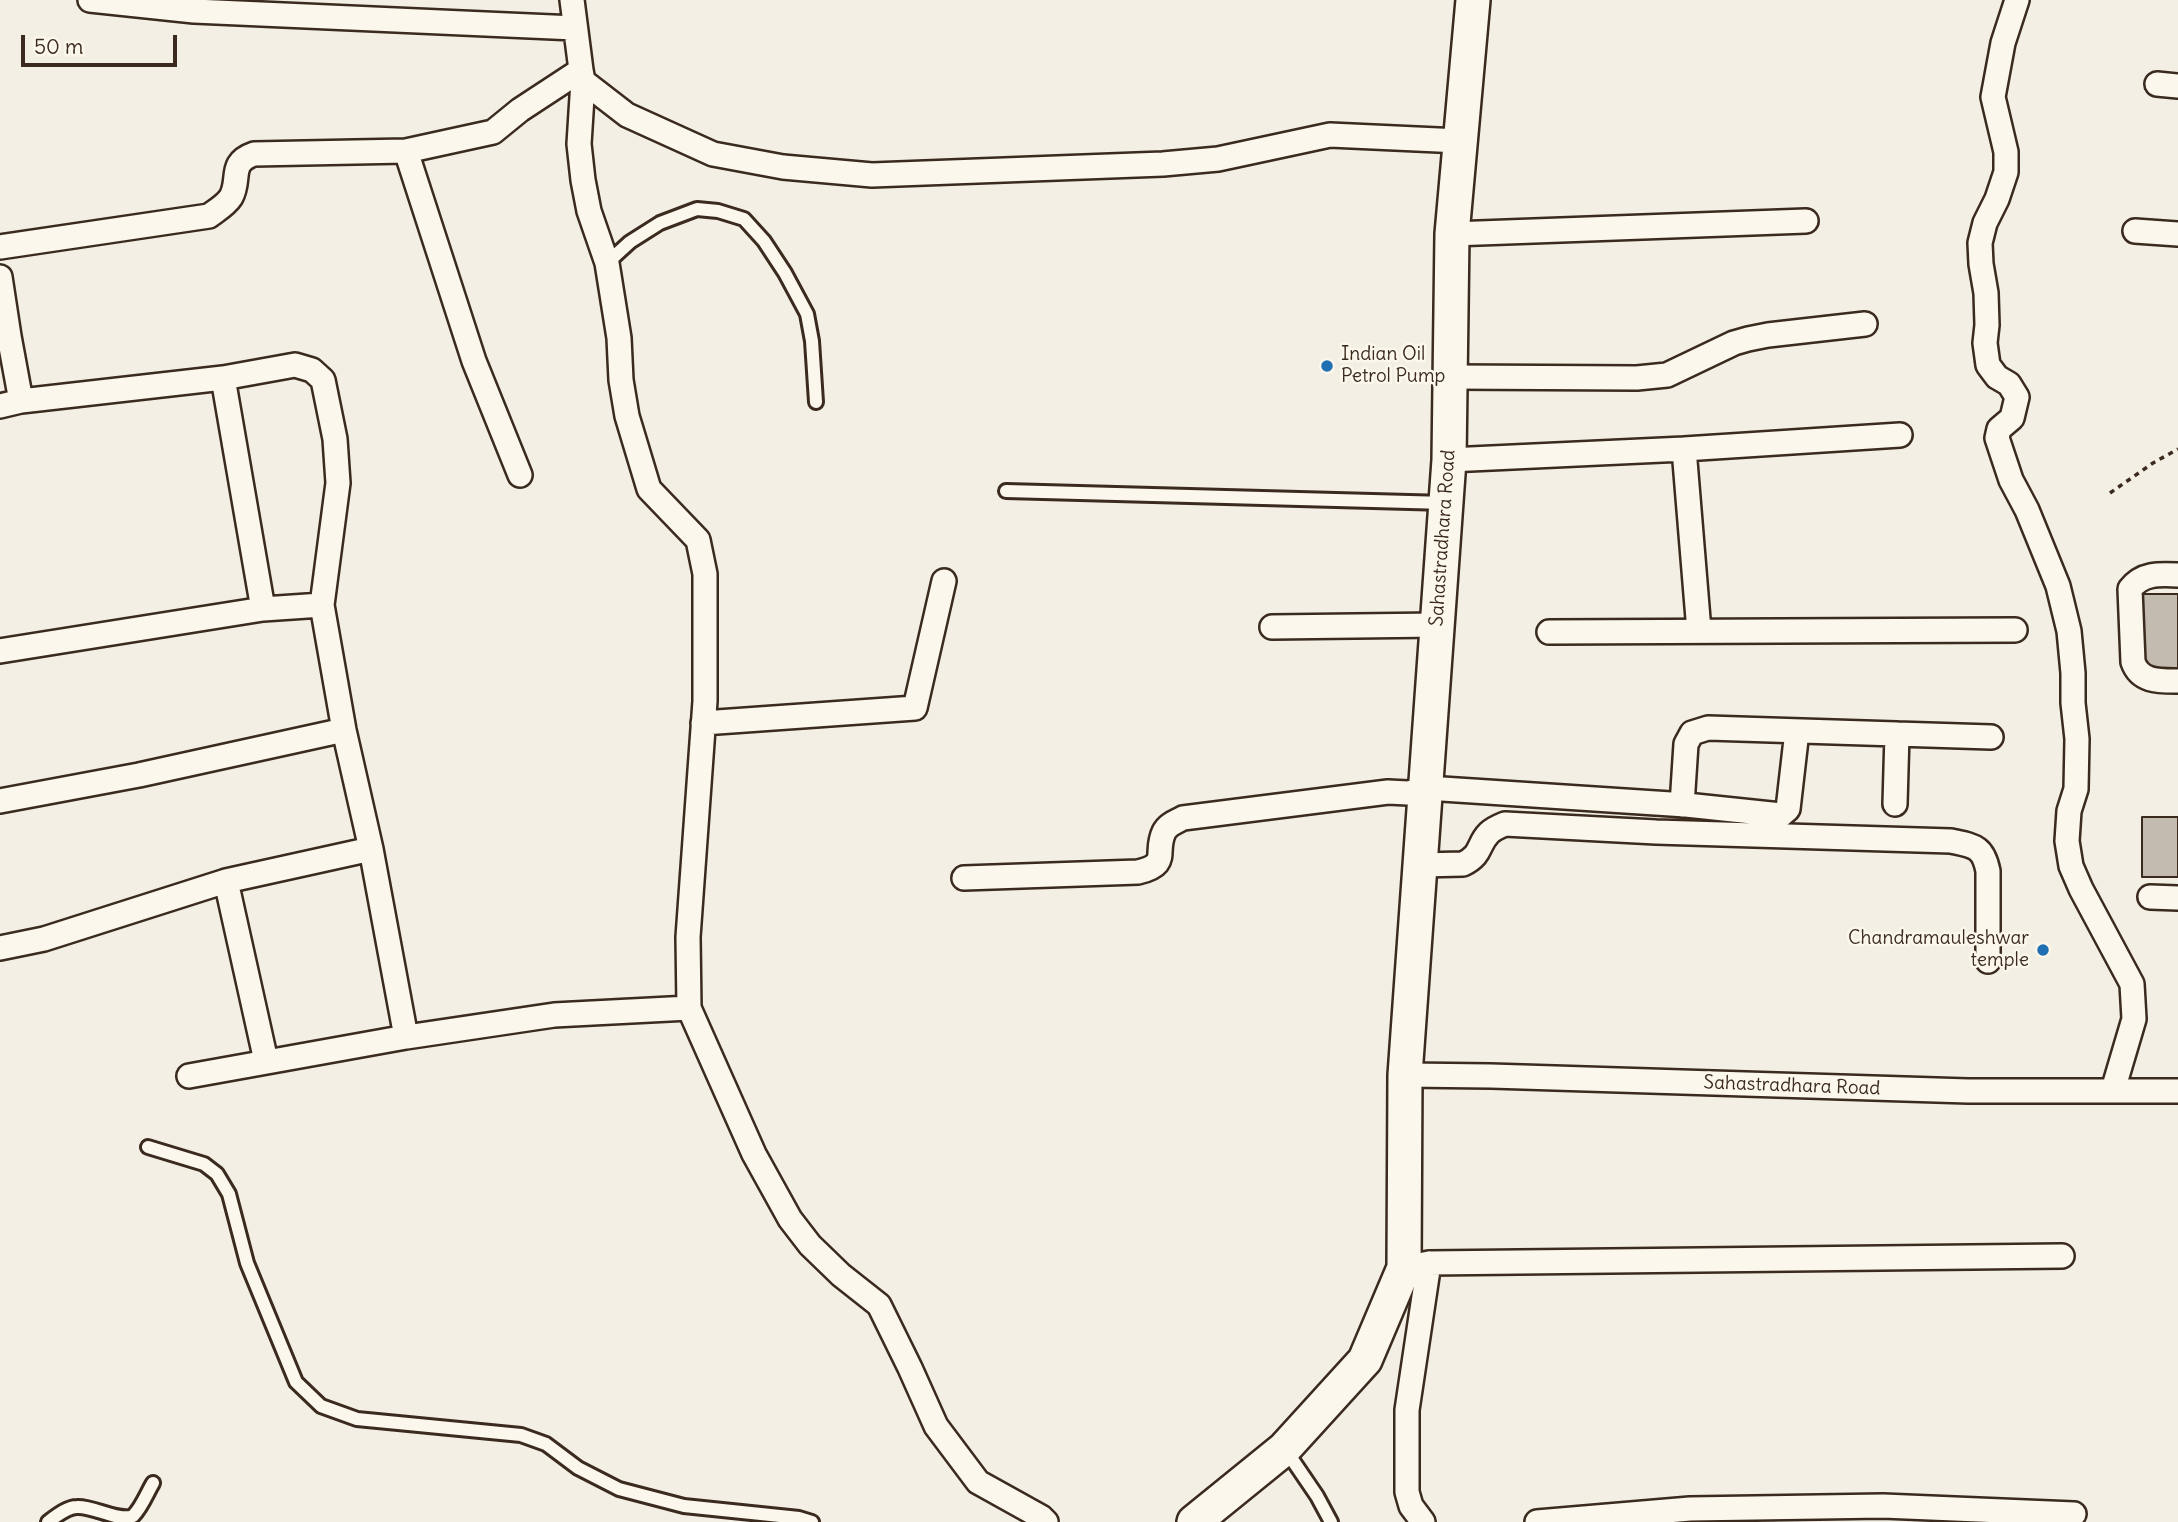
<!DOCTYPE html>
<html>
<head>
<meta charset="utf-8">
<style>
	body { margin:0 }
	#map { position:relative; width:2178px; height:1522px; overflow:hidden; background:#f3efe4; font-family:Delius,sans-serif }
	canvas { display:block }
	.scale { position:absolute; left:21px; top:35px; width:156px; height:32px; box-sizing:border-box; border:4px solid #3b2a1e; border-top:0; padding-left:9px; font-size:21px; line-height:24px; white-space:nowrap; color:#3b2a1e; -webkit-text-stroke:5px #fbf7ec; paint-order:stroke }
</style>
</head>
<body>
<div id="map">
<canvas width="2178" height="1522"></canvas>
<div class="scale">50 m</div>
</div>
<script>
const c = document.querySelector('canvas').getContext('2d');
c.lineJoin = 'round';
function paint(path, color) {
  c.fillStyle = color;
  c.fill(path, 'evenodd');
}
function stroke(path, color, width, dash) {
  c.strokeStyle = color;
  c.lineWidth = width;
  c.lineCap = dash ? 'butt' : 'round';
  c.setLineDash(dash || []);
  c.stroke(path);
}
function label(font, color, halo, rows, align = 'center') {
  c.font = font + ' Delius,sans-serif';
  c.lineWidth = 5;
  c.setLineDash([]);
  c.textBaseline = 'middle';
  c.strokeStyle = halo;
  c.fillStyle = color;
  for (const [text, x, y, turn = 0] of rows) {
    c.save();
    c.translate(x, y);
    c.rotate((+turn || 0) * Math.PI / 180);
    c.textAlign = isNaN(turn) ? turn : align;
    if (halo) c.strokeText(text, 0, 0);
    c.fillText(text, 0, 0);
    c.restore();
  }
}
const building = new Path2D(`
	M2141,594H2178V668H2142Z
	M2142,817H2178V877H2142Z`);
paint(building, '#c3bbb0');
stroke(building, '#3b2a1e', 2);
const lane = new Path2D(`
	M607,263L630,242L660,223L697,209L718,211L744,219L764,241L785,273L807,314L812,341L816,402
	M1006,491L1446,503
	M148,1147L204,1164L217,1174L229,1194L247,1263L296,1382L321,1406L357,1419L521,1435L546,1444L578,1468L619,1489L684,1506L799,1518L812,1522
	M1285,1449L1317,1496L1331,1522
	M48,1522C56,1516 67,1507 77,1507C94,1506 118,1522 133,1516C142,1507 147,1493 153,1483`);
const street = new Path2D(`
	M90,0L194,11L575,28
	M572,0L581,70
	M2017,0L2003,43L1993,97L2006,152V172L1997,199L1985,223L1980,243L1981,264L1986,293L1987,325L1985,343L1988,365L1997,377L2009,384L2017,397L2012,418L1999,429L1997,438L2011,480L2027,510L2058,586L2069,631L2073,673V703L2077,739L2076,789L2069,811L2067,841L2071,866L2081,889L2132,984L2134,1019L2113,1090
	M583,81L579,144L583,180L589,211L607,263L619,338L621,380L627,416L649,489L698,540L705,574V701L688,937L689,1008L754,1154L790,1219L810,1245L841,1275L879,1305L910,1368L936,1426L978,1482L1041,1517L1046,1522
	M2157,84L2178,86
	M406,151L474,361L520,475
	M2135,231L2178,234
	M1452,234L1806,221
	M0,247L209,216C217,210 226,205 231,197C241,179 228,163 254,154L406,151L493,132L520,110L581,70L583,81L627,115L713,154L783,167L872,175L1163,164L1218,159L1330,135L1460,141
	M0,277L9,336L0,338
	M1450,377L1637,378L1667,375L1734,343L1748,339L1768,335L1865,324
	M223,378L263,609
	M21,401L223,378L295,365L312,370L323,380L335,439L338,483L322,605L344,730L371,849L406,1037L554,1015L689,1008
	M0,406L21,401L9,336
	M1684,449L1699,631
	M1449,460L1684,449L1900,435
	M2178,575C2159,574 2142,573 2130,589L2133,662C2140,682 2159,681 2178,681
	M1272,627L1438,625
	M1549,632L2015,630
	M0,651L263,609L322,605
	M703,723L915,708L944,581
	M0,801L139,775L344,730
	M1895,804L1897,734
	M1682,805L1686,744L1692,733L1708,728L1991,737
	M1421,865L1463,864C1483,854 1477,845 1489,833C1493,829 1500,826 1505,824L1656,832L1951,841C1974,846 1983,846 1988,871V961
	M964,878L1138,872C1171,864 1154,853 1164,832C1168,824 1176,822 1183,818L1388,792L1408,793L1427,788L1686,805L1781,815L1788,809L1797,731
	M226,881L266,1061
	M2150,897L2178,898
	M0,948L44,939L226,881L371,849
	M1405,1075L1491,1076L1968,1091H2178
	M189,1076L406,1037
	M1404,1268L1429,1263L2062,1256
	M1423,1522L1411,1506L1407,1492V1410L1429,1263
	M1537,1522L1690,1509L1883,1506L2074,1514`);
const secondary = new Path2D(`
	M1194,1522L1284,1449L1365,1360L1404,1268L1405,1075L1449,460L1452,234L1473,0`);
stroke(lane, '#3b2a1e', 18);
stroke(street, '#3b2a1e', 28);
stroke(secondary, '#3b2a1e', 38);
stroke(new Path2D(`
	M2110,493L2153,463L2178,449`), '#3b2a1e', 3.5, [5, 5]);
stroke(lane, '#fbf7ec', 12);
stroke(street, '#fbf7ec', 23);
stroke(secondary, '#fbf7ec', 33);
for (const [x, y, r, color] of [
	[1327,366,7,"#1f6fb2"],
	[2043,950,7,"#1f6fb2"]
]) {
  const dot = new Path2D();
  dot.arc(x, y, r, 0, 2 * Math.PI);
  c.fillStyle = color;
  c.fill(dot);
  stroke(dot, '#fbf7ec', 2.5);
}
label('19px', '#3b2a1e', '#fbf7ec', [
	["Indian Oil",1341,355],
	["Petrol Pump",1341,377],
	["Chandramauleshwar",2029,939,"right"],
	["temple",2029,961,"right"]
], 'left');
label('19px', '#3b2a1e', '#fbf7ec', [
	["Sahastradhara Road",1443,538,-86],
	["Sahastradhara Road",1792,1086,2]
]);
</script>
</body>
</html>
